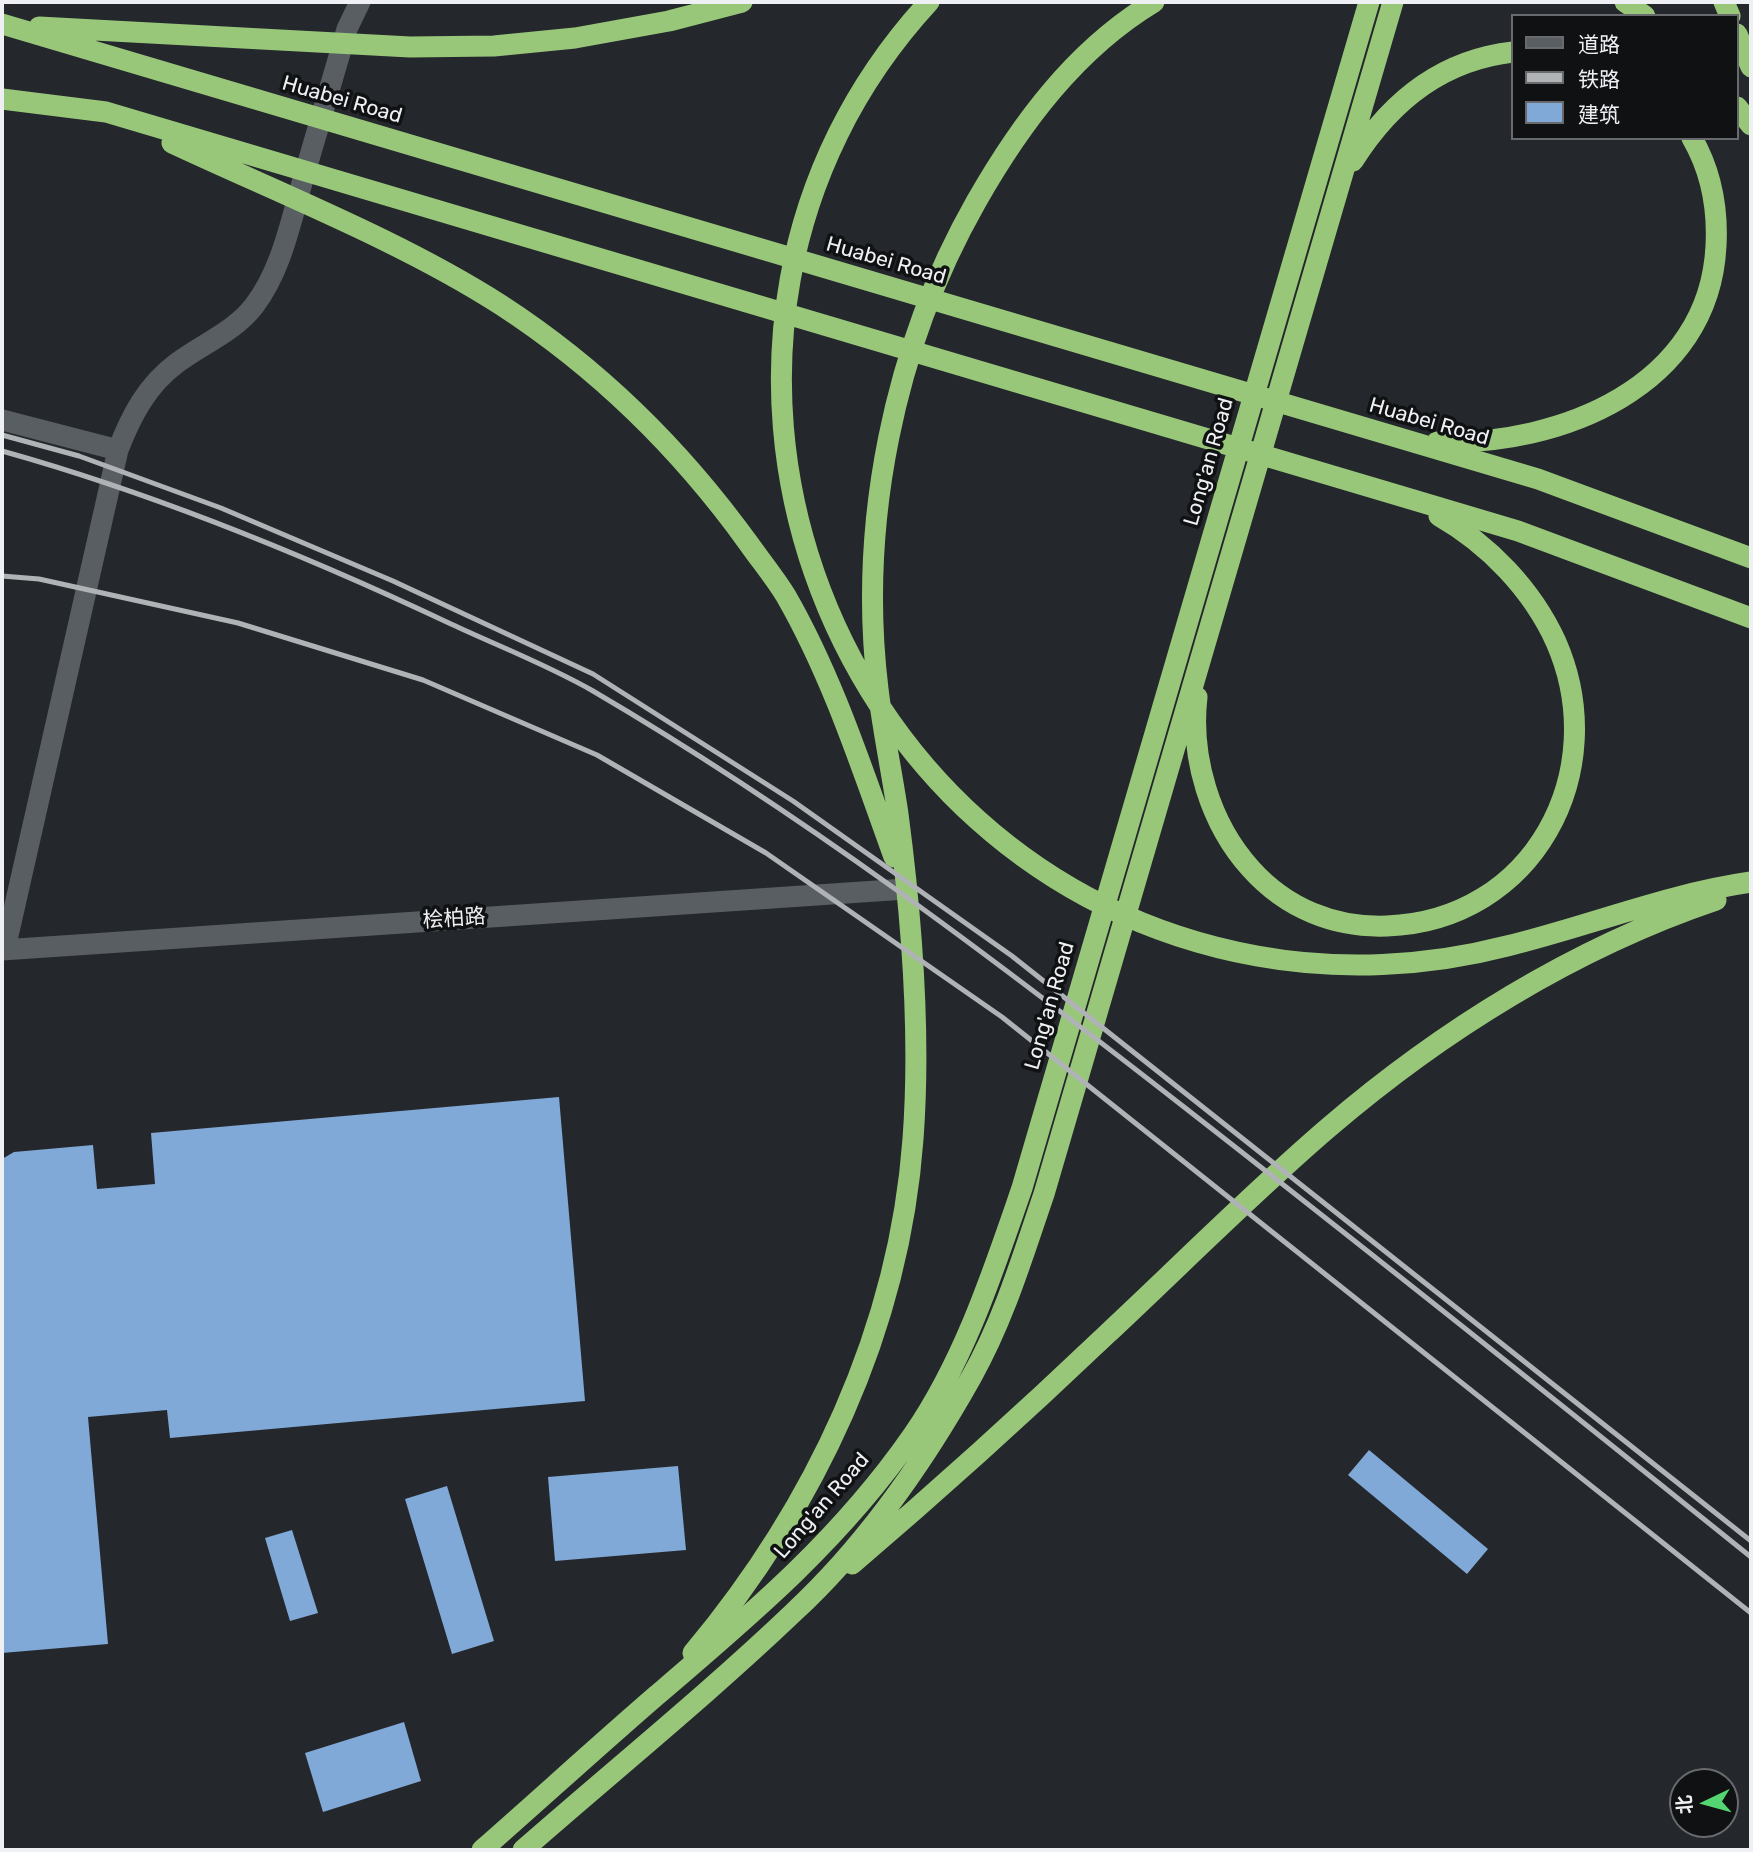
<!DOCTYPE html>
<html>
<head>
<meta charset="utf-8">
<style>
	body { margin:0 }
	#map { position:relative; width:1753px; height:1852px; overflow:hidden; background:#24282c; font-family:Rubik,"Noto Sans SC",sans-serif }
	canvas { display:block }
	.frame { position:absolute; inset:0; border:4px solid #eef0f3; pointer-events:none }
	.legend { position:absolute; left:1511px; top:14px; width:228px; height:126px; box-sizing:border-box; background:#0f1113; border:2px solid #686a6d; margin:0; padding:9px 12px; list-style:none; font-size:21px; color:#eef0f3 }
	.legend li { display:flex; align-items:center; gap:14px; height:35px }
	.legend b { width:35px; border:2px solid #686a6d }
	.north { position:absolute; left:1669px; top:1768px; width:70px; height:70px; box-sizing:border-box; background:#0f1113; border:2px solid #686a6d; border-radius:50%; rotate:265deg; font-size:19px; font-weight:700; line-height:28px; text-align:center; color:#eef0f3 }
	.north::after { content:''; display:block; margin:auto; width:24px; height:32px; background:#53d672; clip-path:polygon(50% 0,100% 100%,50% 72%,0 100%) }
</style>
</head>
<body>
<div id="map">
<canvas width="1753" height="1852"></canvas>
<div class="frame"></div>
<ul class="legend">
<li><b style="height:9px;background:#595e63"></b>道路</li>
<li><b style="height:9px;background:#b0b3b6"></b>铁路</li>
<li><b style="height:19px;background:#81a9d8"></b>建筑</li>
</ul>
<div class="north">北</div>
</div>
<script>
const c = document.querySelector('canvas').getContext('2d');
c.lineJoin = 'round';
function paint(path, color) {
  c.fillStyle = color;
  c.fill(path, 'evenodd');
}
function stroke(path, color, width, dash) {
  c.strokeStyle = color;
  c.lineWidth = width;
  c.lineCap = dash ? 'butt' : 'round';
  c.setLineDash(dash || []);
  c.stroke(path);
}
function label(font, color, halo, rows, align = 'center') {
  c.font = font + ' Rubik,"Noto Sans SC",sans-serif';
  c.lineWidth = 7;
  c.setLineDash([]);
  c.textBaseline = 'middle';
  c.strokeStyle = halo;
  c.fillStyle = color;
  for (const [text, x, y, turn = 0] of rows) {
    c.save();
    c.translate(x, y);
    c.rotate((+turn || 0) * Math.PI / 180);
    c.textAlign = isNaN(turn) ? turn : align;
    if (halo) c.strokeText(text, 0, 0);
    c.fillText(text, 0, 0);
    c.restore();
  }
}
paint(new Path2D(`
	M559,1097L585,1401L170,1438L167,1410L88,1417L108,1644L2,1653V1159L14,1152L93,1145L97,1189L155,1184L151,1133Z
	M1369,1450L1488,1549L1467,1574L1348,1475Z
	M678,1466L686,1550L555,1561L548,1477Z
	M447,1486L494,1641L452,1654L405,1499Z
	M292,1530L318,1613L290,1621L265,1538Z
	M404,1722L421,1781L323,1812L305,1753Z`), '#81a9d8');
stroke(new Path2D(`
	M2,420L118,450
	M5,949L118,450C131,416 147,385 177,363C202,344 234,332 254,306C281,271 290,224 302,183C317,131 332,80 347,29L360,2
	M2,950L906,889`), '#595e63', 21);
stroke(new Path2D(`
	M929,2C625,332 818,877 1257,956C1339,971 1426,967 1507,946C1589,926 1667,894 1751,882
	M1625,2L1645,16
	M1724,2L1730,16
	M2,24L1538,479L1751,558
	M39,27L410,47L494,46L575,38L669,21L742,2
	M1737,34L1751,67
	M2,99L106,112L1397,495L1518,531L1751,618
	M1737,107L1751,125
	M172,143C279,193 403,242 501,305C598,368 682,451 749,544C761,561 775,578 786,596C833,678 862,769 894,857
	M1353,161C1390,102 1442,60 1513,52
	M1437,442C1560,446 1709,387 1716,246C1718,208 1711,171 1692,138
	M1197,697C1190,757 1210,824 1251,869C1286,908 1334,928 1387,926C1533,921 1613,772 1556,642C1532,589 1488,544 1439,516
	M852,1564C939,1490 1023,1414 1106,1335C1180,1266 1251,1194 1328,1128C1441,1031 1574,948 1716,900
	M693,1653C815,1507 899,1330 913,1139C921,1032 912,920 898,814C892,773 883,731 878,689C858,524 894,346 976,202C1021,123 1076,49 1154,2
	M482,1850C540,1799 598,1746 657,1695C752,1614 841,1539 913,1435C964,1361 993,1272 1022,1188L1369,2
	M523,1850C613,1771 707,1695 794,1612C865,1546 925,1460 972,1376C1004,1319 1023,1255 1044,1194L1393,2`), '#99c77a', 21);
stroke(new Path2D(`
	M2,435L79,456L221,508L393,581L593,674L793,801L1012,956L1751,1541
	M2,451C156,494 307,556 451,624C498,646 548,665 593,691C803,814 993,958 1184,1107C1375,1256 1563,1406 1751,1557
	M2,576L39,579L238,623L423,680L597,755L766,853L1002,1017L1751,1613`), '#b0b3b6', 5);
label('21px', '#eef0f3', '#0f1113', [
	["Huabei Road",342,100,16],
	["Huabei Road",886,261,16],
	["Huabei Road",1429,422,16],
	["Long'an Road",1209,462,-74],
	["桧柏路",454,919,-4],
	["Long'an Road",1050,1006,-74],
	["Long'an Road",822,1506,-49]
]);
</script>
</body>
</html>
